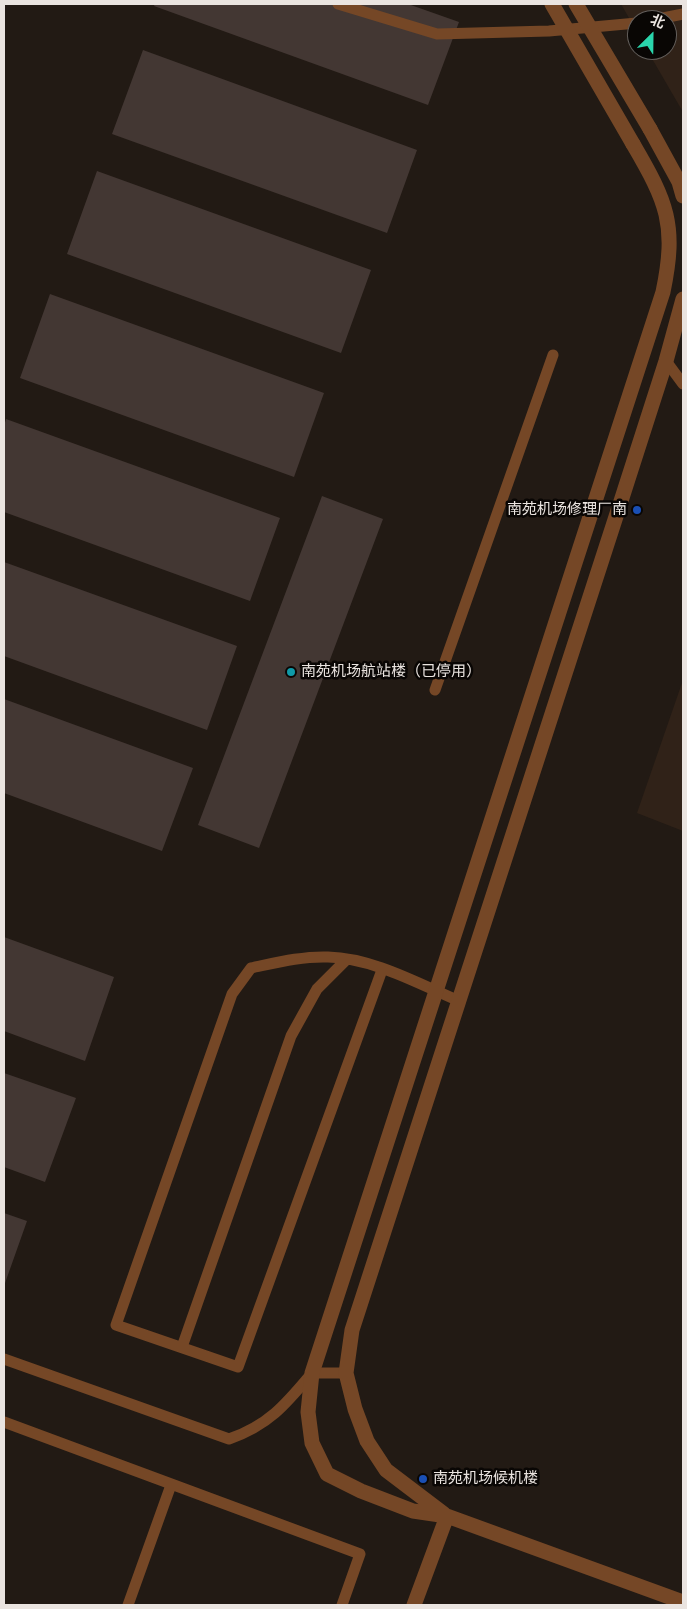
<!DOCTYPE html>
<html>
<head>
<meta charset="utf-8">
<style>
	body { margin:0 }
	#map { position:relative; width:687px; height:1609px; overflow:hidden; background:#221a14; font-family:Signika,"Noto Sans SC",sans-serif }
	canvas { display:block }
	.frame { position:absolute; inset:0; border:5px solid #eae4e0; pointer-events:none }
	.north { position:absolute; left:627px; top:10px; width:50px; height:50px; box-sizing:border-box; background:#090604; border:1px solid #635f5c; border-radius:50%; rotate:23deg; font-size:14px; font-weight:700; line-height:20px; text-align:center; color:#eae4e0 }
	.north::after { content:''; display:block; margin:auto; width:18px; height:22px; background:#2ad5ac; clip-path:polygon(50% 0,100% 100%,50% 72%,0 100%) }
</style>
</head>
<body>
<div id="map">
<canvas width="687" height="1609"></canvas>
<div class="frame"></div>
<div class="north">北</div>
</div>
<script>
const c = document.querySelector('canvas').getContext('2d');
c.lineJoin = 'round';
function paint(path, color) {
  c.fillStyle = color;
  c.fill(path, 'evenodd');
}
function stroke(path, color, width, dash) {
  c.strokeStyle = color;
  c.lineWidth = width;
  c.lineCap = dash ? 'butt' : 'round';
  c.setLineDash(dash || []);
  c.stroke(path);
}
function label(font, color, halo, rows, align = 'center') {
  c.font = font + ' Signika,"Noto Sans SC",sans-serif';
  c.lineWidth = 5;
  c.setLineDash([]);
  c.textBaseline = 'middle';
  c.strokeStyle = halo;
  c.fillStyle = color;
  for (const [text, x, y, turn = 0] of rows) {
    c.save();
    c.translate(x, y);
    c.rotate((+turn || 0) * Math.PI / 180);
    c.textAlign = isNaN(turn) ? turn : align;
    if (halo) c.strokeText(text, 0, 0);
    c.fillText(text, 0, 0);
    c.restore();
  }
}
paint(new Path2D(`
	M621,4H683V112L647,50H667V20H637V32Z
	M683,680V831L637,813Z`), '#302218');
paint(new Path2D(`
	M155,4H408L459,22L428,105L154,6Z
	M143,50L417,150L387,233L112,134Z
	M97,171L371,270L341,353L67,254Z
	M50,294L324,393L294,477L20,378Z
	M6,419L280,518L250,601L4,512V426Z
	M322,496L383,519L259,848L198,825Z
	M4,562L237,646L207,730L4,656Z
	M4,699L193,768L162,851L4,793Z
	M4,937L114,977L85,1061L4,1031Z
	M4,1073L76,1098L45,1182L4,1167Z
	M4,1213L27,1221L4,1286Z`), '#433733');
stroke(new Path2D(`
	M338,4L437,34L549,31L637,23
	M653,20L683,14
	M666,361L683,384
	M435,690L553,355
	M382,970L238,1367L116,1325L232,994L251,968C275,963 302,956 328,957C373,958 419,984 459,1001
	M182,1347L291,1036L317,989L346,960
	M4,1359L229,1439C269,1425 286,1404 312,1373H346
	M4,1422L360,1554L342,1605
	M128,1605L171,1485`), '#754726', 11);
stroke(new Path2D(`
	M650,129L679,182L683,196
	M633,144C667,202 677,225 663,292L312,1373L308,1412L312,1443L327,1474L361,1491L413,1511L447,1516L683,1602
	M444,1514L386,1470L367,1441L355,1409L346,1373L352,1330L622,498L666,361L683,299
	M414,1605L447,1516`), '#754726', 15);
stroke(new Path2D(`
	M552,4L633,144
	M576,4L650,129`), '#754726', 15);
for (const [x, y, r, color] of [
	[637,510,5,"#1a4fb4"],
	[291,672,5,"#0f9aa8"],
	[423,1479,5,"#1a4fb4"]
]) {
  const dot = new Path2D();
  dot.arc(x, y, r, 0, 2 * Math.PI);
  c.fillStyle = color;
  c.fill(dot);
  stroke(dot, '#090604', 2);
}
label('15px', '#eae4e0', '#090604', [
	["南苑机场修理厂南",627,510,"right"],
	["南苑机场航站楼（已停用）",301,672],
	["南苑机场候机楼",433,1479]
], 'left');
</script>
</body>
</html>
